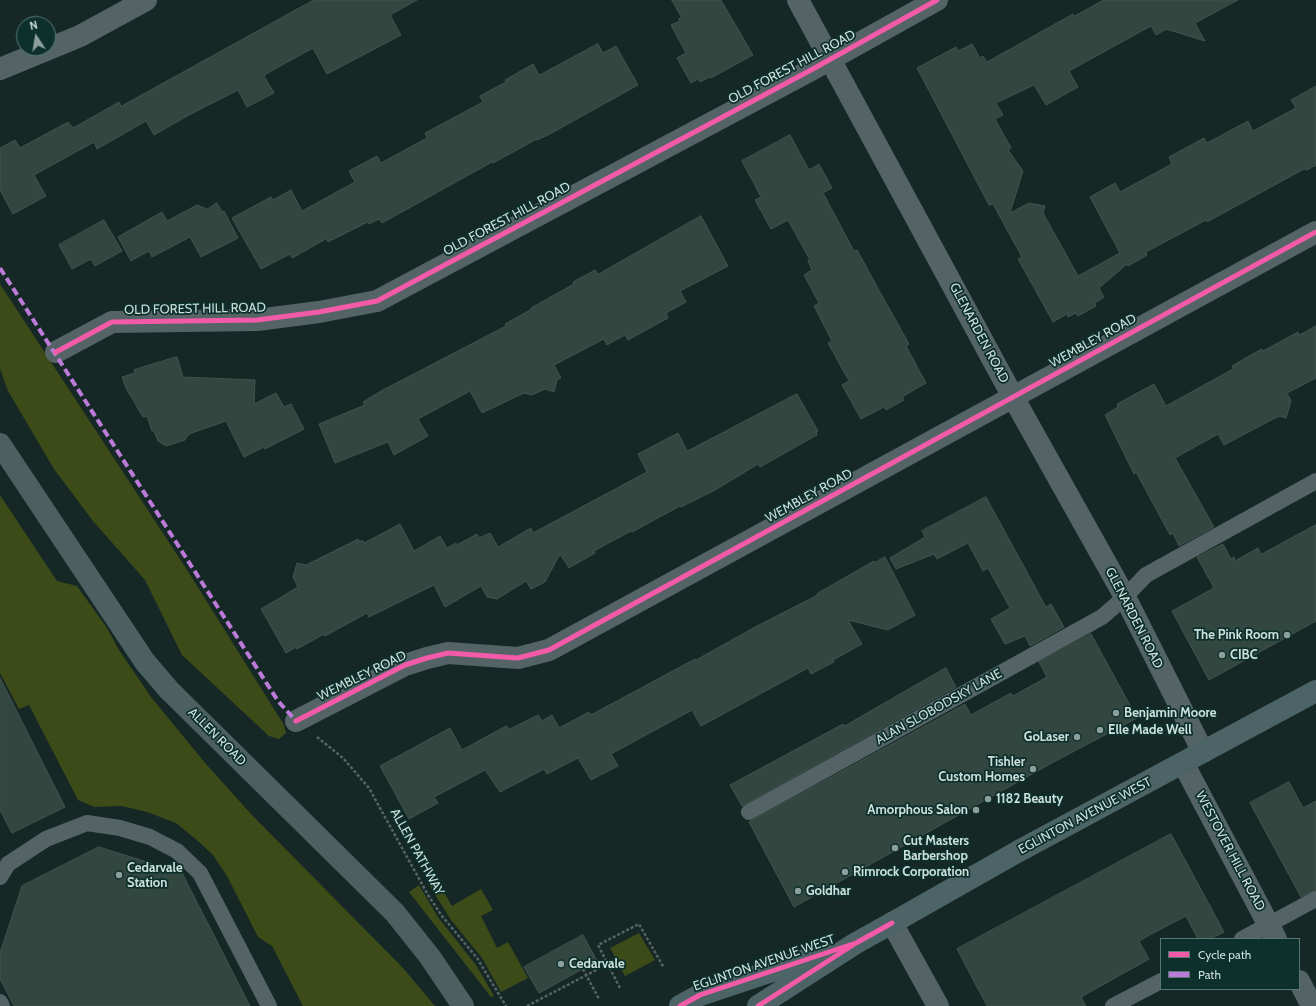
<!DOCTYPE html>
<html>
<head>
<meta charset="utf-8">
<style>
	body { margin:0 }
	#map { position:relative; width:1316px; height:1006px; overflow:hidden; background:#152826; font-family:Cabin,sans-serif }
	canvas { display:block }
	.legend { position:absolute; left:1160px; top:938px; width:140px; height:52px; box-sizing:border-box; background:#0d302c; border:1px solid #597672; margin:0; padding:5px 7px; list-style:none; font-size:12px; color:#ccdfdb }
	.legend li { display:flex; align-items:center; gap:8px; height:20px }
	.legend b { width:20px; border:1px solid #597672 }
	.north { position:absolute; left:16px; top:16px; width:40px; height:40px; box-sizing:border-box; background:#0d302c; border:1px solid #597672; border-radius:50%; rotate:348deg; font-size:11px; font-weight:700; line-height:16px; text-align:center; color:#ccdfdb }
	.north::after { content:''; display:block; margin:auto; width:14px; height:18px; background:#8c9f9c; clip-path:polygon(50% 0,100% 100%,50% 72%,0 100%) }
</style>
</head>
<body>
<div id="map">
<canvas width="1316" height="1006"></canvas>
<ul class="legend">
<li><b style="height:5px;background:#f35aa7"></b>Cycle path</li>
<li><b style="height:5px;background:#bd7bd9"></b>Path</li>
</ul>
<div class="north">N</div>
</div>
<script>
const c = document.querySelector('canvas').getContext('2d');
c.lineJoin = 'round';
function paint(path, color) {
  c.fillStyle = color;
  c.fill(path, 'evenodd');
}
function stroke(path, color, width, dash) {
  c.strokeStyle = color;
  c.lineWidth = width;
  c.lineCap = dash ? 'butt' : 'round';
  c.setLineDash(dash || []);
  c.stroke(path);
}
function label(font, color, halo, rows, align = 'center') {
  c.font = font + ' Cabin,sans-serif';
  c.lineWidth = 3.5;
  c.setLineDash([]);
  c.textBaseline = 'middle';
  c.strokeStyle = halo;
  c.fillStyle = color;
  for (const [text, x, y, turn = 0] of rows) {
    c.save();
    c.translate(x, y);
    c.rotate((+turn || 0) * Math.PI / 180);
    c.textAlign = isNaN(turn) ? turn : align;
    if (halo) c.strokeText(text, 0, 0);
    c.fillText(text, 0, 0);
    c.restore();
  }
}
paint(new Path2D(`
	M0,284L189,573L284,725L286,733L279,739L269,736L182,655L145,580L93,521L54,469L8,391L0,369Z
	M0,495L57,581L77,586L107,628L119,650L151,697L206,764L251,814L403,968L435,1006H303L272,946L258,937L227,876L213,855L199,842L176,823L147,812L122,806L94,807L78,800L29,705L19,709L0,673Z
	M437,880L452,906L481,889L493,910L481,916L497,948L508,942L528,978L501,992L482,958L451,920L429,885Z
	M419,885L438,917L476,965L494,996L491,997L409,892Z
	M639,933L655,960L625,976L610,948Z`), '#3d4b18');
const building = new Path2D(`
	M314,0H417L390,15L401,35L327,74L313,48L266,74L264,76L274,93L247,107L238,90L189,115L154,135L146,121L97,149L94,142L34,175L46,196L13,214L0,190V148L15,140L20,148L68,122L73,128L119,102L121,106Z
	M672,0H721L753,55L711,78L710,77L700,82L698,79L691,83L677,58L686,53L671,25L680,21L679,19L681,17Z
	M1104,0H1238L1195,23L1205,41L1166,29L1156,35L1151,26L1069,71L1078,87L1046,105L1034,85L996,103L1003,115L995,119L1011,148L1008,150L1023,171L1010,213L1029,203L1045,206L1043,213L1078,276L1120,253L1090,197L1115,183L1120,192L1172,164L1169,157L1204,138L1207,143L1248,121L1253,131L1296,108L1291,100L1316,86V165L1307,170L1304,169L1207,222L1206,220L1146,252L1147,255L1128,266L1127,264L1099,288L1104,297L1095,303L1096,306L1078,316L1076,313L1068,317L1067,314L1053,322L1018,259L1022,257L993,204L989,205L917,68L956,47L958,51L972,44L980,58L983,56L987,62L1073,14L1074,16Z
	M598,44L603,53L616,46L638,85L550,134L537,140V139L493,163L492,162L382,223L379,219L369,224L368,222L328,242L326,239L292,258L290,254L261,269L232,218L271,197L273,200L291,190L302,211L355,182L349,171L377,156L381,163L427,138L425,133L483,102L480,96L506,82L505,80L533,64L539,75Z
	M790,135L809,170L819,164L832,188L823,193L854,251L857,250L885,301L909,344L906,346L926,383L902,397L904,400L886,410L884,407L861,419L842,385L849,381L828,343L832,341L814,306L819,303L804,275L812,270L808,261L810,260L788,220L771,229L755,200L761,197L742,161Z
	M217,203L222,212L224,211L238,238L201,257L190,237L152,257L149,251L131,261L118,237L162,212L167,221L197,205L207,209Z
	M701,216L728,266L680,291L686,302L666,313L668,318L628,340L625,335L607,345L604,339L554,365L561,378L557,380L554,392L545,389L532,395L524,393L482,413L470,391L418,419L428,436L394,455L388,442L335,463L319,424L365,405L363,402L381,391L506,326L505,324L532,309L531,308L574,284L573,282L595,270L598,274Z
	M104,220L122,251L95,266L91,259L72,269L59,245Z
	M1316,326V378L1287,393L1291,401L1286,418L1279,416L1224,445L1218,434L1175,458L1214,527L1179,546L1173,533L1170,535L1136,472L1134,474L1105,415L1118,407L1117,404L1154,384L1166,406L1233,369L1232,366L1251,355L1262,349L1263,351L1298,332L1299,335Z
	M177,357L183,377L255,380L254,404L276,393L284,407L291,404L304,429L265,449L264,447L244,457L226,421L189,434L185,440L166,446L158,441L154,431H152L147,416L143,417L126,388L122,377L135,373L134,370Z
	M797,394L818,431L816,433L817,435L760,467L758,464L717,489L681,507L680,506L632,532L631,531L594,551L595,553L569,568L560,554L545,582L531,589L526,581L497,599L487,597L481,586L445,607L434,585L369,617L367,613L325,636L324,634L297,649L296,647L286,653L261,609L298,587L293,577L297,563L306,565L358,539L360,542L362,540L364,543L400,524L414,551L440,536L447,548L456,543L457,545L477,534L479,538L490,533L498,547L531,528L533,533L647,472L638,454L678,433L687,451Z
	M986,497L1046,607L1051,604L1064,627L1030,646L1025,636L1005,644L991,619L1010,608L988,568L983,571L968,543L937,559L934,554L896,569L890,558L925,537L922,531Z
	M1316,525V621L1209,680L1172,611L1214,588L1197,557L1223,544L1231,559L1234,557L1235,561L1258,548L1261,554Z
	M885,557L915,615L888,630L848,620L862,644L833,660L834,662L811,674L808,668L701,726L692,710L611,754L618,766L591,780L578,758L547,774L544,769L500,792L485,770L434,797L438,803L409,819L380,766L450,728L462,750L506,726L510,729L538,715L542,721L552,715L559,728L589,712L591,715L695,659L696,660L757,626L816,596L818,593L874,561L875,562Z
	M1091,634L1137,718L1050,764L794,907L749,822L965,704L971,715L1011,693L1013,696L1047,677L1039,662Z
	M946,668L956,687L742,806L730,785L843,724L844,726Z
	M0,678L65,807L12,833L0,810Z
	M1289,782L1303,808L1316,801V890L1301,897L1250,803Z
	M1171,834L1224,932L1210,939H1198L1186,916L1159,930L1139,941L1149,959L1081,997L1086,1006H987L957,949Z
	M99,847L182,873L250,1006H14L0,979V953L22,886Z
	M583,935L597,961L539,993L524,967Z`);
paint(building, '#31473f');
stroke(building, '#44524e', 1);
stroke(new Path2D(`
	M317,737L343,758L369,788L428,895L442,916L477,958L506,1006
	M583,969L599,999
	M620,988L598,945L639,924L664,968
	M527,1006L608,964`), '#566464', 2.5, [3, 2]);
stroke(new Path2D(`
	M749,812L1102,617L1125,597L1146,575L1316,481
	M0,877L8,864L46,839L87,823L120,828L150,837L177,851L200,873L269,1006
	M1242,939L1316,899
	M0,1002L2,1006
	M1113,1006L1161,981`), '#546466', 16);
stroke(new Path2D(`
	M798,0L1013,397L1125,597L1203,752
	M0,69L80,36L146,0
	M56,352L112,322L257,320L319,312L377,301L811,70L937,0
	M296,721L405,665L427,658L448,653L518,658L549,650L1316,232
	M1183,763L1276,939
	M892,923L938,1006
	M1299,981L1312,1006`), '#546466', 22);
stroke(new Path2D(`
	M680,1006L700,995L826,953
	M758,1006L856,943L892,923L1017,852L1316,691`), '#4d6466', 22);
stroke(new Path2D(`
	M0,444L145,662L169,690L395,913L430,957L463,1006`), '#4c6062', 22);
stroke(new Path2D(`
	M0,268L278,701L296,721`), '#bd7bd9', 4, [8, 4]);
stroke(new Path2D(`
	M56,352L112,322L257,320L319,312L377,301L811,70L937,0
	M296,721L405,665L427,658L448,653L518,658L549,650L1316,232
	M680,1006L700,995L856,943
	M758,1006L856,943L892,923`), '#f35aa7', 5);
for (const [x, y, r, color] of [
	[1287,635,4,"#8c9f9c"],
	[1222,655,4,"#8c9f9c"],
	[1116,713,4,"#8c9f9c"],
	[1100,730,4,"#8c9f9c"],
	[1077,737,4,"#8c9f9c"],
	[1033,769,4,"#8c9f9c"],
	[988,799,4,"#8c9f9c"],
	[976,810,4,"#8c9f9c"],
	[895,848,4,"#8c9f9c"],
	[845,872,4,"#8c9f9c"],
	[119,875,4,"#8c9f9c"],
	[798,891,4,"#8c9f9c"],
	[561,964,4,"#8c9f9c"]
]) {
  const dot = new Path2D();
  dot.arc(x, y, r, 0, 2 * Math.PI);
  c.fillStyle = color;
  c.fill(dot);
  stroke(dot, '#0d302c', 1.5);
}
label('13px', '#ccdfdb', '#0d302c', [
	["OLD FOREST HILL ROAD",792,67,-28],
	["OLD FOREST HILL ROAD",507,219,-28],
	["OLD FOREST HILL ROAD",195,309,-1],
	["GLENARDEN ROAD",979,333,62],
	["WEMBLEY ROAD",1093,341,-29],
	["WEMBLEY ROAD",809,496,-29],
	["GLENARDEN ROAD",1134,618,63],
	["WEMBLEY ROAD",362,676,-26],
	["ALAN SLOBODSKY LANE",939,707,-29],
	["ALLEN ROAD",217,737,45],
	["EGLINTON AVENUE WEST",1085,816,-28],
	["WESTOVER HILL ROAD",1230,851,62],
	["ALLEN PATHWAY",417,852,61],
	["EGLINTON AVENUE WEST",764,963,-19]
]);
label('bold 13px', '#ccdfdb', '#0d302c', [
	["The Pink Room",1279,635,"right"],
	["CIBC",1230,655],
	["Benjamin Moore",1124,713],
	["Elle Made Well",1108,730],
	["GoLaser",1069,737,"right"],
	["Tishler",1025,762,"right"],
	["Custom Homes",1025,777,"right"],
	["1182 Beauty",996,799],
	["Amorphous Salon",968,810,"right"],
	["Cut Masters",903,841],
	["Barbershop",903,856],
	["Cedarvale",127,868],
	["Station",127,883],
	["Rimrock Corporation",853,872],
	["Goldhar",806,891],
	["Cedarvale",569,964]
], 'left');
</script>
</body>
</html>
